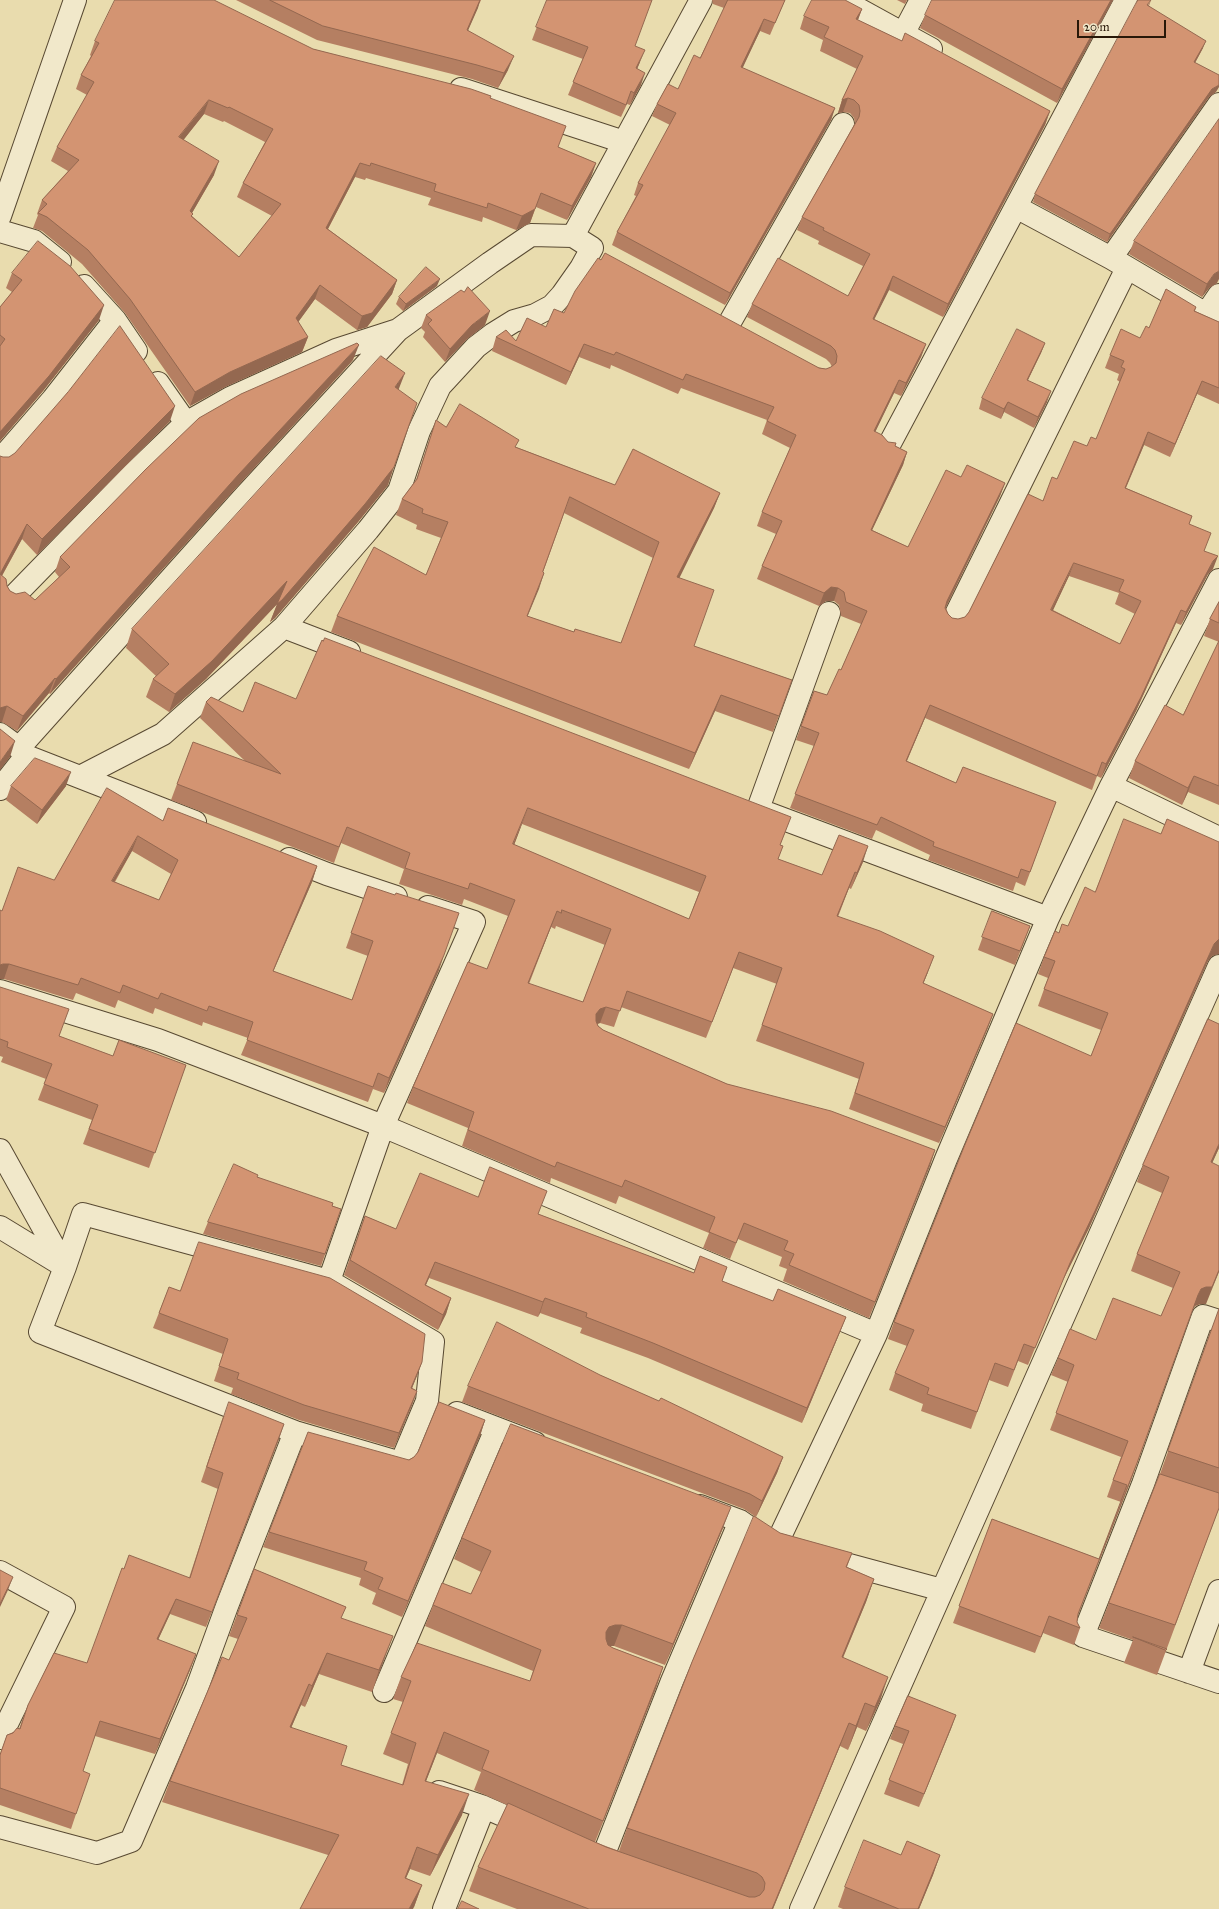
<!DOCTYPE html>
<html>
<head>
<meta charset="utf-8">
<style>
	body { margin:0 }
	#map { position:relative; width:1219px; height:1909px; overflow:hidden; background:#e9dcae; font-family:"IM FELL Great Primer",serif }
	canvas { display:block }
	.scale { position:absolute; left:1077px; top:20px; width:89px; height:18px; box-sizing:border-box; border:2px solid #281808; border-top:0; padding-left:5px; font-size:12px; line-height:14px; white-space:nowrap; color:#281808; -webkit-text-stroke:3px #f1e8ca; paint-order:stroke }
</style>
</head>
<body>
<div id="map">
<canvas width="1219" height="1909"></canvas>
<div class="scale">20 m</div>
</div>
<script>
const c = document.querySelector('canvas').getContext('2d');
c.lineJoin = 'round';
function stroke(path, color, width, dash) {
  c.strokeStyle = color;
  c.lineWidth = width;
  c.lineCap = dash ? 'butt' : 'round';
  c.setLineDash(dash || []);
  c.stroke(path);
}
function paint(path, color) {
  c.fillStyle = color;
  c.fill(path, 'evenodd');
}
const minor = new Path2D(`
	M842,0L931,49
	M903,34L921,0
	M461,89L624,142
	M1016,207L1111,258L1206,314L1219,318
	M0,216L75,0
	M0,231L34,241L60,262
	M1111,258L1219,104
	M84,286L115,320L136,351
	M1206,314L1219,295
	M730,322L843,124
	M158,383L186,423L230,398L336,350L398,330L490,263L531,235L573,236
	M889,445L1126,0
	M0,460L53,399L115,320
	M13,597L132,475L186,423
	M953,620L1127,268
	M284,627L349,652
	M0,734L19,748L26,756L195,822
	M19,748L243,498L397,331
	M80,777L163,734L284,627L368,530L399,491L419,431L440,386L476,347L493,334L514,321L535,315L552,306L562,295L581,268L592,248L573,236L701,0
	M1111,786L1219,838
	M0,789L26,756
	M758,809L829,613
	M762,811L1048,918
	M289,859L327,874L396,897
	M0,991L158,1040L383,1126L876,1334
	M0,1150L65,1267
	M83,1214L329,1281L433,1342L427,1401L401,1463L295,1432L40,1332L65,1267Z
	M0,1227L64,1266
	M329,1281L383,1126L474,922L428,907
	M1219,1321L1203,1316L1143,1484L1083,1636L1219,1682
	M457,1413L535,1443
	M700,1506L740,1521L773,1544
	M776,1545L876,1334L946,1159L1048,918L1111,786L1219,580
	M820,1557L942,1590
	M0,1572L64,1607L0,1738
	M1189,1672L1219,1591
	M384,1691L496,1429
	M439,1792L484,1807L530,1827
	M0,1827L97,1853L131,1841L197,1688L227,1606L295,1432
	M602,1859L672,1681L740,1521
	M444,1909L484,1807
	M801,1909L1219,966`);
stroke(minor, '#584932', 24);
stroke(minor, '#f1e8ca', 22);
paint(new Path2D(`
	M236,0H481L468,30L508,70L498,88L472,79L317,40Z
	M547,0L635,46L640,62L637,69L641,85L630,105L627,104L621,117L568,95L583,59L532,40Z
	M712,0H785L770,35L760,31L742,68L835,108L831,120L725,305L612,245L617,232L636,196L634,195L638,183L670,125L652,116L657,104L678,89L700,58L724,8L713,4Z
	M897,0H907L905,4Z
	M1113,0L1057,103L920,28L925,15Z
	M1151,0L1149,6L1203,48L1195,63L1216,92L1209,97L1107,242L1033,202L1035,194Z
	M862,9L858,20L1050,111L1045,125L943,317L889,290L874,319L926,344L921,357L901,396L894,393L875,432L888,442L907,452L903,465L872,530L908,547L961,477L1005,483L1000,496L946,607L948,614L952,618L958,619L965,617L969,612L1057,479L1087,446L1096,439L1120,382L1117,380L1119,374L1105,368L1110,355L1140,338L1149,328L1196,307L1195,311L1219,322V404L1197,394L1170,457L1144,445L1126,488L1192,516L1189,524L1213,569L1208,574L1181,625L1176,623L1136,711L1101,778L1097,776L1092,790L925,718L907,761L956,783L1056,802L1025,886L1016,882L1013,891L928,860L930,855L876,830L872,839L790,808L814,746L796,740L814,691L827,695L841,670L861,624L841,616L839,605L834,601H826L819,606L757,579L762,566L776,534L757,526L762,512L790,448L762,434L767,420L681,388L678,394L611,365L610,369L579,357L566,385L492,351L496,337L516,341L546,327L564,313L826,369L832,367L830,363L826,359L747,317L752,304L848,296L863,266L818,244L819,241L797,230L802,217L855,123L854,118L850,113L843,112L838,113L842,100L857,69L820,51L823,40L800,29L804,16ZM1069,576L1119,593L1115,604L1135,614L1120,644L1053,610Z
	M95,41L313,49L491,96L490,98L558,147L596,163L591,177L567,220L536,207L530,223L516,230L483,217L482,222L428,205L431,198L366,178L365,180L355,177L328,229L397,280L392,294L367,327L357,330L315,299L298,322L308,337L302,352L225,387L190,406L125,313L82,264L42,231L33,228L38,215L37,214L42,200L68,171L51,161L57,147L87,95L76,89L81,75L91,56L90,55ZM204,114L223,122L224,121L265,142L243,183L237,197L272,216L239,257L192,216V213L214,175L183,140Z
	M1134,241L1217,283L1209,288L1202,297L1129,254Z
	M12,273L99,320L43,391L0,441V307L12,292L6,288Z
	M437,286L403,311L396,304L399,297Z
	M426,315L485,325L467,339L445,362L423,337L425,332L421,328Z
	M1045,343L1041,353L1028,380L1047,402L1034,428L1004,412L1001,419L979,409L982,398Z
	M353,360L234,490L50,694L49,693L17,731L2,722H0L3,457H9L170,421L37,555L22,539L2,576L7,586L10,591L16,594L35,600L59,577L55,572L60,557Z
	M399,390L388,485L358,522L275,618L270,622L278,603L206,679L169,712L146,697L153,679L156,676L126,648L132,629Z
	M436,420L446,427L516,447L615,485L720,493L714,508L679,577L694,646L792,680L773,732L715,711L689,769L331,632L337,616L426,575L441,538L416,529L417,525L396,515L402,499L416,480ZM564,513L653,558L621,643L574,632L527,616L544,573L543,572Z
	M1219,602V805L1188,792L1182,805L1129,778L1135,761L1183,715L1219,642L1204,636L1210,619Z
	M296,699L785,833L780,845L778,859L822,875L863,862L851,889L849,888L838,917L928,972L923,984L993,1014L987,1030L939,1143L849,1109L859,1079L756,1041L777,984L733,968L706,1038L621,1007L614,1027L600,1023L597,1024L598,1026L603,1030L727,1084L935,1150L869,1318L783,1281L787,1269L779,1266L782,1257L738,1239L730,1259L703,1248L709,1233L619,1196L616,1204L551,1178L550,1183L462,1146L468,1128L407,1103L413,1087L487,969L508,916L464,899L462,905L399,884L404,869L341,843L334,863L171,800L177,784L245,761L200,718L206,702L243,712ZM522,824L699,892L689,919L514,845ZM556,926L605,945L583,1002L529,984L551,927L555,929Z
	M11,786H66L37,824L6,800Z
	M163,821L317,866L312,882L273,971L352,1000L368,956L346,948L368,886L439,970L384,1093L373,1089L368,1102L241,1055L248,1038L203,1022L202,1026L155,1008L153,1014L118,1000L115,1008L76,993L73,1000L4,979L2,911L54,880ZM132,851L171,874L159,900L115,882Z
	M992,911L1030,926L1015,965L978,950Z
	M1068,926L1212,956L1208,961L1089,1228L1063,1280L1028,1365L1018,1361L1008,1387L989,1380L971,1429L921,1411L923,1404L889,1390L895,1373L907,1346L888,1339L894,1322L1091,1056L1101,1030L1038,1006L1048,978L1038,974L1044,957L1059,933Z
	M0,987L59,1036L113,1056L186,1065L149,1168L83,1144L92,1120L38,1100L46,1079L1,1062L3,1057L0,1056Z
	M1219,1024V1148L1212,1163L1206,1304H1200L1195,1306L1192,1311L1131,1480L1077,1616V1622L1080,1628L1074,1645L1043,1633L1035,1653L953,1623L992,1519L1099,1559L1121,1502L1107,1497L1121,1457L1050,1430L1068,1382L1051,1375L1058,1358L1096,1340L1161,1316L1173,1288L1131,1271L1137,1254L1162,1193L1137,1182L1143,1165Z
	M257,1177L341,1209L321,1266L203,1234L208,1222Z
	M478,1197L538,1214L694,1273L722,1281L773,1301L846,1317L840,1332L802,1423L648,1358L580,1333L582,1328L540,1313L538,1317L429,1278L426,1285L451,1298L446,1314L438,1330L344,1275L365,1216L396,1229Z
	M169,1287L180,1291L422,1362L412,1388L417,1391L412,1405L394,1448L299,1420L231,1394L233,1388L214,1381L223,1354L153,1328Z
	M1219,1309V1508L1157,1675L1124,1663L1133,1640L1099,1628L1109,1603L1160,1474Z
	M600,1375L783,1457L777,1473L756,1517L744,1509L462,1402L468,1386Z
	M223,1417L279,1439L206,1627L170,1614L158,1640L196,1654L190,1670L155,1754L95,1736L83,1771L76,1814L71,1829L0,1805V1754L7,1735L19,1729L28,1705L87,1663L124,1569L189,1578L218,1489L201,1482Z
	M485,1420L480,1436L402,1617L372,1604L376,1593L359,1585L361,1578L263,1547L269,1532Z
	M723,1528L665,1665L614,1646H610L613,1648L663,1667L656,1688L595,1842L619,1851L627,1828L780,1533L852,1553L847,1567L874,1579L866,1602L843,1658L880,1701L866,1731L857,1727L848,1750L840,1746L773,1909H517L469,1891L478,1867L507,1805L474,1790L481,1772L437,1753L426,1781L462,1815L430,1876L410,1869L406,1878L422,1885L414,1907L328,1855L162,1802L170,1781L229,1660L238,1639L229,1636L254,1569L346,1607L341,1618L385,1657L372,1692L319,1674L305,1707L301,1705L291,1728L341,1765L402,1785L408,1764L383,1754L403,1702L393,1699L401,1677L530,1681L533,1671L425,1626L433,1605L471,1594L481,1572L454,1559L462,1538Z
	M956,1715L919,1807L884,1794L903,1744L890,1739L895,1726Z
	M901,1855H940L933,1875L919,1909H843L838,1907L845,1887Z`), '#b57f62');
paint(new Path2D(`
	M480,0L478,8L462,44L467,30Z
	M1111,0H1113L1057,103L1062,89Z
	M862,9L857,22L856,19Z
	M764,19L760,31L737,80L741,67Z
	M1206,41L1203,48L1191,70L1194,62Z
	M645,50L640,62L632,81L636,68Z
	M514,56L508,70L498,88L504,73Z
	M645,73L641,85L630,105L634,93Z
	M1219,85V87L1216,92L1209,97L1107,242L1110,234L1212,89Z
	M848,98L843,112L838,113L842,100Z
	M209,100L204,114L174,152L179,137Z
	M835,108L831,120L725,305L730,293Z
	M1050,111L1045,125L943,317L948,304Z
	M219,161L214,175L185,225L190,211Z
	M360,163L355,177L321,242L326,228Z
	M596,163L591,177L567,220L572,206Z
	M535,209L530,223L516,230L522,216Z
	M1219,271V279L1217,283L1209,288L1202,297L1207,284L1214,274Z
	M893,276L889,290L868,332L873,319Z
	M440,279L437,286L403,311L406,304Z
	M397,280L392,294L367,327L357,330L362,316Z
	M320,285L315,299L291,332L296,318Z
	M104,305L99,320L43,391L0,441V432Z
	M490,311L485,325L467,339L445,362L450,349L472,325Z
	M308,337L302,352L225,387L190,406L195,392L230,372Z
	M1045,343L1041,353L1023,390L1027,380Z
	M584,344L579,357L566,385L571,372Z
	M926,344L921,357L901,396L906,383Z
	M359,345L353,360L234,490L50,694L56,679L239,474Z
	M405,373L398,391L395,387Z
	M899,380L894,393L869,445L874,431Z
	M1202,381L1197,394L1170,457L1175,444Z
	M1051,391L1047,402L1034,428L1038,417Z
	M1008,402L1004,412L1001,419L1004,409Z
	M175,406L170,421L37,555L42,539Z
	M1148,432L1144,445L1120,501L1125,488Z
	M907,452L903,465L866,543L871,530Z
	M394,467L388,485L358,522L275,618L270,622L277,604Z
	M1005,483L1000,496L942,615L947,601Z
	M720,493L714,508L672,593L677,577Z
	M27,524L22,539L0,579V574Z
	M1218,556L1213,569L1208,574L1181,625L1186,612L1213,561Z
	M1074,563L1069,576L1047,623L1051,610Z
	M544,573L539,589L521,632L527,616Z
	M287,581L281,600L206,679L169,712L175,694Z
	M831,587L838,588L834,601H826L819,606L824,593Z
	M1181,610L1176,623L1136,711L1101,778L1106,764Z
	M55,678L49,693L17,731L23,716Z
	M721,695L715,711L689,769L695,753Z
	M930,705L925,718L901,774L906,761Z
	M7,706L2,722H0V708Z
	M15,741L10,757L0,770V762Z
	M71,772L66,786L37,824L42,810Z
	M1194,776L1188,792L1182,805L1188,788Z
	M528,808L522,824L508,861L513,844Z
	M138,836L132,851L106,896L112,881Z
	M868,846L863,862L851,889L857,873Z
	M317,866L312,882L267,986L273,971Z
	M855,872L849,888L831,932L837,916Z
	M557,911L551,927L522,999L528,983Z
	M1218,939H1219V954L1212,956L1208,961L1089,1228L1063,1280L1028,1365L1070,1263L1214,944Z
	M739,952L733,968L706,1038L712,1022Z
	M444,955L439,970L384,1093L389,1078Z
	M934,956L928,972L917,999L923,983Z
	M3,964H9L4,979H0V965Z
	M606,1007L600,1023L594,1025L596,1014L600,1009Z
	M993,1014L987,1030L939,1143L945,1127Z
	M1219,1144V1148L1205,1179L1211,1162Z
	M935,1150L930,1166L869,1318L875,1302Z
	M435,1262L429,1278L419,1300L425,1285Z
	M1219,1270V1272L1206,1304H1200L1195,1306L1191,1311L1198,1295L1201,1289Z
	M451,1298L446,1314L438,1330L443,1315Z
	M545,1298L540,1313L538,1317L543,1302Z
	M846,1317L840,1332L802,1423L807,1408Z
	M422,1362L417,1376L406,1403L411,1388Z
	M417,1391L412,1405L394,1448L399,1433Z
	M485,1420L480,1436L402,1617L408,1601Z
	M284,1424L279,1439L206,1627L212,1612Z
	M783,1457L777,1473L756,1517L762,1501Z
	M1137,1463L1131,1480L1074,1625L1078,1614Z
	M731,1507L723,1528L665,1665L673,1644Z
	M13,1577L8,1590L0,1607V1604Z
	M874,1579L866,1602L833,1681L842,1657Z
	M176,1599L170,1614L151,1655L157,1639Z
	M615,1625H622L614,1646H608L598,1653L606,1632L609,1627Z
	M393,1636L385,1657L372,1692L379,1670Z
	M327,1653L319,1674L305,1707L312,1686Z
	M196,1654L190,1670L155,1754L160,1739Z
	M663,1667L656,1688L595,1842L603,1821Z
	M888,1677L880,1701L866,1731L875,1707Z
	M309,1684L301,1705L282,1749L290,1727Z
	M865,1703L857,1727L848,1750L856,1726Z
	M956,1715L951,1729L919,1807L924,1794Z
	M849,1723L840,1746L773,1909H772Z
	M444,1732L437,1753L418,1802L425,1781Z
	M469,1794L462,1815L430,1876L438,1855Z
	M417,1847L410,1869L397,1899L405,1878Z
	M940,1855L933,1875L919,1909H918Z
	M422,1885L414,1907L413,1909H409Z`), '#946850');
const building = new Path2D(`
	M115,0H214L313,49L471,89L491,96L490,98L566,126L558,147L596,163L572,206L541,193L535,209L522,216L488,203L487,208L434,191L436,184L371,163L370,166L360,163L326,228L397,280L372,313L362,316L320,285L296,318L308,337L230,372L195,392L130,299L88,250L47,217L38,213L47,204L42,200L79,160L57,147L94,82L81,75L99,43L95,41ZM209,100L228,108L229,107L273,129L243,183L281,204L239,257L191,216L193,214L190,211L219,161L179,137Z
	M270,0H480L467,30L514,56L504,73L477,65L323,26Z
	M547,0H652L635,46L645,50L636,68L645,73L634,93L631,91L626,105L573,82L588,47L536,27Z
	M728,0H785L775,23L764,19L741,67L835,108L730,293L617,232L643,185L638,183L676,113L657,104L668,84L678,89L694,55L700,58Z
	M812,0H845L862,9L856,19L902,41L905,33L1050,111L948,304L893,276L873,319L926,344L906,383L899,380L874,431L882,435L888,442L896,443L895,446L907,452L871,530L908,547L946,470L961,477L967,465L1005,483L947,601L945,608L948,614L952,618L958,619L965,617L969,612L1028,494L1043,501L1052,477L1057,479L1074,441L1087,446L1091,437L1096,439L1125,369L1121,367L1124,361L1110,355L1121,329L1140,338L1146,326L1149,328L1166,289L1196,307L1194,311L1219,322V388L1202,381L1175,444L1148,432L1125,488L1192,516L1189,524L1211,533L1204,551L1218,556L1213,561L1186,612L1181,610L1141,697L1106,764L1102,762L1097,776L930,705L906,761L956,783L963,767L1056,802L1030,872L1021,869L1018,878L933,846L934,842L881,817L877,825L795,794L819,733L801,726L814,691L827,695L839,669L841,670L867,611L846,602L844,592L838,588L831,587L824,593L762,566L782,521L762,512L796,435L767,421L774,407L686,374L683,380L616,352L614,355L584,344L571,372L496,337L506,330L516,341L527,318L546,327L554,309L564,313L575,291L598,258L601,260L605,253L819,368L826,369L831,367L836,363L837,356L835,350L831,346L752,304L778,258L848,296L870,254L823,230L824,228L802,217L859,117L860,111L859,105L854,100L848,98L842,100L863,56L824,37L829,27L804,16ZM1074,563L1124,580L1119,591L1141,601L1120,644L1051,610Z
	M932,0H1111L1062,89L925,15Z
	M1138,0H1151L1147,5L1206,41L1194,62L1219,75V85L1212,89L1110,234L1035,194Z
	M1219,119V271L1214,274L1207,284L1134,241Z
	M38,241L70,266L104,305L49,376L0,432V346L5,339L0,335V307L22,280L12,273Z
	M426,267L440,279L406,304L399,297Z
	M468,287L490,311L472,325L450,349L428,324L432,320L426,315L461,290L464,292Z
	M120,326L175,406L42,539L27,524L0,574L6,579L7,586L10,591L16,594L25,592L35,600L70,567L60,557L146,469L199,418L241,394L357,343L359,345L239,474L56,679L55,678L23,716L7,706L0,708V456L3,457H9L15,453L68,392Z
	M1017,329L1045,343L1027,380L1051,391L1038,417L1008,402L1004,409L982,398Z
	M381,356L405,373L395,387L417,403L394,467L365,504L282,600L277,604L287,581L212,661L175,694L153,679L169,664L132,629Z
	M460,404L519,440L515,447L615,485L633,449L720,493L677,577L714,590L694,646L792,680L779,716L721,695L695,753L337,616L374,547L426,575L448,522L422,513L423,509L402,499L417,479L436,420L446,427ZM570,497L659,542L621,643L575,629L574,632L527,616L544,573L543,572Z
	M1219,602V623L1210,619Z
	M325,638L791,817L780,845L783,846L778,859L822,875L839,835L868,846L857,873L855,872L837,916L880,931L934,956L923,983L993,1014L945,1127L855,1093L864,1063L762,1025L782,968L739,952L712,1022L627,991L620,1011L606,1007L600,1009L596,1014V1021L598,1026L603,1030L727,1084L831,1111L935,1150L875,1302L789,1265L794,1254L784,1250L788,1241L744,1223L736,1243L709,1232L715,1217L625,1180L622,1187L557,1162L555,1167L468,1130L474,1112L413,1087L468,962L487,969L515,900L470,883L468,889L405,868L410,853L347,827L339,847L177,784L193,742L281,774L206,702L211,697L243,712L255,682L296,699L322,640L323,641ZM528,808L706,876L689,919L513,844ZM562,910L611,929L583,1002L528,983L557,911L561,913Z
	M1219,641V786L1194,776L1188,788L1135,761L1165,705L1183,715Z
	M0,729L15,741L0,762Z
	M35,758L71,772L42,810L11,786Z
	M107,788L163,821L168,808L317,866L273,971L352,1000L373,941L351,933L368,886L395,895L396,893L459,913L444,955L389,1078L378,1073L373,1087L247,1040L253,1022L209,1006L207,1011L161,993L158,999L123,985L120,993L81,978L78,985L9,964H3L0,965V910L2,911L18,867L54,880ZM138,836L178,860L159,900L112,881Z
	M1124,819L1161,834L1167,819L1219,842V939L1214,944L1095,1211L1070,1263L1035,1348L1024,1344L1014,1370L995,1363L977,1412L927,1394L929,1388L895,1373L914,1330L894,1322L964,1147L1016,1023L1091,1056L1108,1013L1044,989L1055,961L1044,957L1055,931L1059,933L1062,924L1068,926L1085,887L1095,892Z
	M992,911L1030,926L1020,951L982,937Z
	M0,987L69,1009L59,1036L113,1056L119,1040L186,1065L155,1153L89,1129L98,1105L44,1084L52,1064L7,1047L8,1042L0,1039Z
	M1208,1019L1219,1024V1144L1211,1162L1219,1166V1270L1212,1287H1206L1201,1289L1198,1295L1137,1463L1078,1614L1077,1622L1080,1628L1049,1616L1041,1637L959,1606L992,1519L1099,1559L1127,1485L1113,1480L1128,1441L1056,1413L1074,1365L1058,1358L1070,1329L1096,1340L1113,1298L1161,1316L1180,1272L1137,1254L1169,1177L1143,1165Z
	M234,1164L258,1175L257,1177L333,1203L332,1206L341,1209L325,1254L208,1222Z
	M490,1167L547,1191L538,1214L694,1273L700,1256L727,1267L722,1281L773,1301L778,1289L846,1317L807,1408L653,1343L586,1317L587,1313L545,1298L543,1302L435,1262L425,1285L451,1298L443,1315L350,1260L365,1216L396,1229L420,1173L478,1197Z
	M199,1242L330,1278L425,1334L422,1362L411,1388L417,1391L399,1433L304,1405L237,1379L239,1373L219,1366L228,1339L159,1313L169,1287L180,1291Z
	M1219,1309V1468L1168,1451Z
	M497,1322L600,1375L659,1401L661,1398L783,1457L762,1501L750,1494L468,1386Z
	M229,1402L284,1424L212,1612L176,1599L157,1639L196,1654L160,1739L100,1721L83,1771L90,1774L76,1814L0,1788V1755L7,1735L13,1733L17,1728L20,1729L28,1705L54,1653L87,1663L122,1568L124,1569L129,1555L190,1578L223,1473L207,1467Z
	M439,1402L485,1420L408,1601L378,1589L383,1578L364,1570L367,1562L269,1532L308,1432L409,1460L414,1457L418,1452Z
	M511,1424L731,1507L673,1644L622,1625H615L609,1627L606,1632V1639L608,1645L613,1648L663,1667L603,1821L482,1769L489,1751L444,1732L425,1781L469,1794L438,1855L417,1847L405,1878L422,1885L409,1909H300L339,1835L170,1781L222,1657L229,1660L247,1618L237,1615L254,1569L346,1607L341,1618L393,1636L379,1670L327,1653L312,1686L309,1684L290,1727L347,1746L341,1765L403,1785L416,1743L391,1733L411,1681L401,1677L417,1643L530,1681L541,1650L433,1605L442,1583L471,1594L491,1551L462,1538Z
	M1160,1474L1219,1493V1508L1175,1625L1109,1603Z
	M754,1516L780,1533L852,1553L846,1567L874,1579L842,1657L888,1677L875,1707L865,1703L856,1726L849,1723L772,1909H773H589L478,1867L508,1803L606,1847L749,1897H755L760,1895L764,1890L765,1883L762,1877L757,1873L627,1828L692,1662Z
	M0,1570L13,1577L0,1604Z
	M1133,1637L1167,1649L1166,1650Z
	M908,1696L956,1715L924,1794L889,1780L909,1731L895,1726Z
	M864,1840L901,1855L907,1841L940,1855L918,1909H899L845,1887Z
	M462,1901L479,1909H458Z`);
paint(building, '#d39472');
stroke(building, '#946850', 1);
</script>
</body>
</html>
